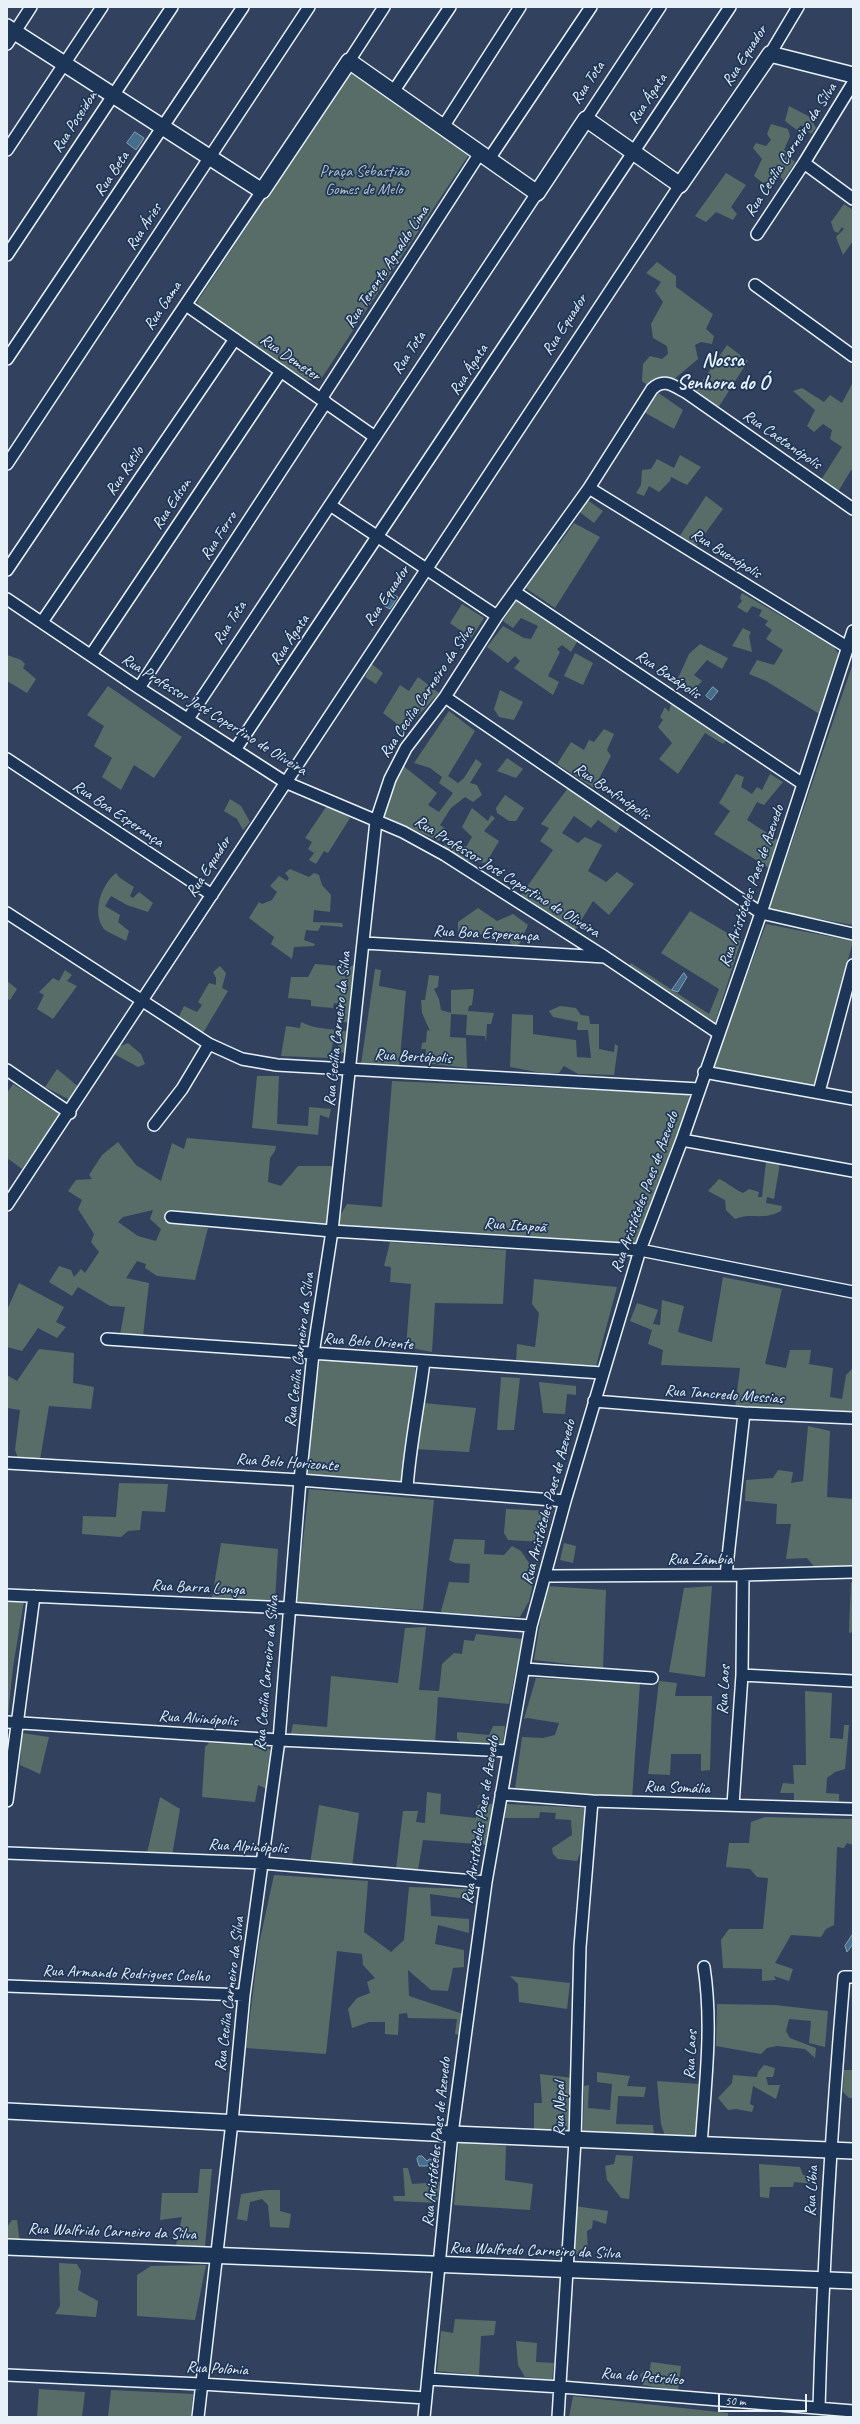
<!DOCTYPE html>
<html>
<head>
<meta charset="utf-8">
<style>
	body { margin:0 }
	#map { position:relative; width:860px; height:2424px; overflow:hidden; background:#32425e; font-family:Caveat,sans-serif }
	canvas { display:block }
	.frame { position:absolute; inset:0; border:8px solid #e8f1f8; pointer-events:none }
	.scale { position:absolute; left:718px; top:2394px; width:89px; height:18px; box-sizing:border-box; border:2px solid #e8f1f8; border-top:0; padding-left:5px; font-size:12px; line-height:14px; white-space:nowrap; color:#e8f1f8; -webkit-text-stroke:3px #1d3557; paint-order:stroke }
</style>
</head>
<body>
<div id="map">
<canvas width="860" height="2424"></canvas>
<div class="frame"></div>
<div class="scale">50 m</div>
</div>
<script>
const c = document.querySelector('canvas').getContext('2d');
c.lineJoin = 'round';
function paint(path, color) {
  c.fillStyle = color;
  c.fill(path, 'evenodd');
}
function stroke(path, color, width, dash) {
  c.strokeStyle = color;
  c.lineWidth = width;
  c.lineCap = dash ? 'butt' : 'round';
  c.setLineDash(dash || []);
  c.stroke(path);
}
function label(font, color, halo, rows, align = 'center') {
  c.font = font + ' Caveat,sans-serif';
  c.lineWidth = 3.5;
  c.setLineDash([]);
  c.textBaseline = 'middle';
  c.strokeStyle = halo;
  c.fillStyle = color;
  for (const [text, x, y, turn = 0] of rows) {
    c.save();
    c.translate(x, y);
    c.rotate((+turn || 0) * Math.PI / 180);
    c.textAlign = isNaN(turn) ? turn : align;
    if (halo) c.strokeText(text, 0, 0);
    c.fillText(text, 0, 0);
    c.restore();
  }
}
paint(new Path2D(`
	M349,72L470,153L321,379L305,381L200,308L197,302Z
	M789,106L810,117L816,128L811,134L801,125L797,130L785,121Z
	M771,124L788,129L790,136L784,150L793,155L790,158L795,162L783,181L781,177L763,183L754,176L762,159L753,148L756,143L766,146L771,140L767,134Z
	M726,173L746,185L731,207L737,214L733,220L716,212L706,222L695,216Z
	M844,204L853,210V241L843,255L836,237L844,229L842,227L838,233L834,231L831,222Z
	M657,262L676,276V287L713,314L706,329L714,336L712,344L701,342L695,345L698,359L673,380L664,377L647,385L642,381L643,364L650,356L662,359L668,354L667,346L653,338L651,324L663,302L655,291L661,282L646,273Z
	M727,345L748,361L718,408L695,392Z
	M853,382V470H851L838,492L821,480L842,447L830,439L832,430L823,424L814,432L807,426L815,410L793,391L802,388L824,402L830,395L842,403Z
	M657,392L683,410L674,429L642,411Z
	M680,455L701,467L687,485L671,477L670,481L659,492L649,486L644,496L636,493L641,485L642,470L651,469L657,459L674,468Z
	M706,496L723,509L696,546L679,537Z
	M586,499L603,511L594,523L577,510Z
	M574,523L600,537L555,608L524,587L553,542L559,544Z
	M742,593L833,646L840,656L821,715L766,681L749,674L757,660L774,665L783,650L766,639L772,630L765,625L768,621L759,616L762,610L752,606L747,613L737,607L742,601L740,598Z
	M516,601L578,640L571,652L562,645L557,649L560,652L548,676L559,682L553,695L514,668L520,661L515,656L508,663L487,647L503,626L524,638L531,639L538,626L521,618L513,628L503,621Z
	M462,604L484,618L471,638L450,623Z
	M743,628L751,632L749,636L752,652L732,646Z
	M700,644L728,658L722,669L707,660L694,675L702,681L691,694L675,685L689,654Z
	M575,653L593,663L583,685L564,676Z
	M7,655L21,660L25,664L23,668L36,679L27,693L7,681Z
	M853,663V925L769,910Z
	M372,664L383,673L376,684L365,677Z
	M418,677L439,693L402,733L395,722L383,713L400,685L409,691Z
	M108,686L182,737L154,778L134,765L121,790L102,777L112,758L94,746L104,726L87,715Z
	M500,690L523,702L514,720L499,717L494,709Z
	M671,704L727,740L723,744L705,733L678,774L659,759L672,743L658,727L663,720L660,717L665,707L669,712Z
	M449,711L475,731L448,776L458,783L464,778L476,759L482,764L470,783L477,785L482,795L473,802L465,797L451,808L440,825L446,829L439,841L383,816L389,790L402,763L406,768L437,793L428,805L439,812L453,793L439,783L442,777L430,768L414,763Z
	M604,729L614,734L607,750L611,756L594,788L557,764L571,742L584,750L589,740L594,742Z
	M507,758L523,769L516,778L497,771Z
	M736,774L744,777L741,787L752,794L757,787L762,790L770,774L783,782L764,805L757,802L747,820L778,840L769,868L714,834L730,811L719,803Z
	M568,788L621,825L616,833L598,820L591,828L574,816L562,833L578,843L585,837L602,845L588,871L606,882L617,872L634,884L609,915L593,901L574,932L519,898L553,850L540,841L549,828L541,824Z
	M505,795L524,808L516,821H509L497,813L496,808Z
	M230,799L241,806L250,822L243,830L237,819L224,811Z
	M328,804L350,818L328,853L324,851L316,864L309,860L314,853L308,849L312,842L305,838Z
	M472,808L488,821L491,815L495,818L484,831L499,841L486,863L461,860L441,848L451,840L466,847L472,837L462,827Z
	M290,869L309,877L314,873L319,875L322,885L331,895L330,912L314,910L313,922L342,923L343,927L321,925L318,931L306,930L304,940L315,944L314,946L294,947L292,959L271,944L274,937L249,918L259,902L262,904L272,900L277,892L270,886L279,876L287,881L289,878L285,873Z
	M116,873L120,878L134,887L130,896L133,898L139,892L153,903L148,912L127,905L111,896L105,906L120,915L118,922L129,931L126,941C120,937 108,933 104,929C91,912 102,884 116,873Z
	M478,908L497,921L513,914L528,925L518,947L510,943V937L495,935L491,929L487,935L458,932V922Z
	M690,911L741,941L714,1026L628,967L631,963L709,1014L719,989L661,953Z
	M766,924L853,941L814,1087L712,1070Z
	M315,964L348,967L356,965L350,1023L341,1021L343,1005L334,1003L333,1008L311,1006V1000L288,998L291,977H308Z
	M220,966L226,973L222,988L228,991L203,1033L178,1018L184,1006L197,1012L202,1005L198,1002L209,983L216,985V978L213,972Z
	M375,969L381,970L379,986L406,991L399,1069L361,1064Z
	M65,970L72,975L67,981L77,986L53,1019L37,1009L44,995L39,992L53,978L59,981Z
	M429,975L439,976L438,987L434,989L439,999L441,1010L451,1013V990L474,989L472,1005L469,1006L468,1011L494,1013L491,1024H487L486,1042L485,1036L466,1035L467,1015L451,1014L450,1037L466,1038L467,1068L425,1063L426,1049H421L422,1043L426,1042L427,1030L430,1031L422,1013L421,1000H425Z
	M7,981L17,989L10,1000L7,999Z
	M560,1006L576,1008L581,1015L589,1016L590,1024H599V1049L614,1052L615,1044L618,1046L614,1075L578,1074L564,1066L559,1073H542L510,1067L512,1014L533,1015V1034L576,1040L577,1057L591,1058L588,1030H577L578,1022L553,1017L549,1011Z
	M301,1022C316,1030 332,1028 349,1032L344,1053L337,1052L340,1038L334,1037L330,1058L281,1056L286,1026L300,1028Z
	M128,1043L141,1054L145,1064L138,1067L114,1054L120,1046Z
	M57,1069L80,1088L70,1100L45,1087Z
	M257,1076H279L277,1124L308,1126L309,1107L331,1109L329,1118L320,1115L318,1135L252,1128Z
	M392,1081L688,1094L690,1102L636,1247L342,1228L338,1219L347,1204L382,1207Z
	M13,1084L61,1114L22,1169L7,1158V1093Z
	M187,1138L276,1146L275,1151L270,1158L268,1182L281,1186L298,1166H335L328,1226L168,1212L164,1221L208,1228L195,1280L157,1276L145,1268L146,1264L137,1261L126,1278L149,1283L143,1336L120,1335L125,1307L110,1306L78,1287L72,1296L49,1282L59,1266L71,1270L74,1277L81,1269L85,1273L99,1252L91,1242L94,1234L78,1209L82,1200L68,1191L76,1180L92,1179L89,1175L102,1155L118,1142L136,1165L161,1181L172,1143L184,1149ZM153,1210L150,1219L161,1229L156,1241L138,1236L118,1222L123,1217Z
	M766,1162L780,1163L774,1199L767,1197L766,1203L782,1206L781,1211C762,1221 753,1212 735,1219L726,1210L725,1200L708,1191L719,1179C728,1183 734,1189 743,1193L749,1189L759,1192L758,1197H762Z
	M390,1242L506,1250L503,1304L435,1303L432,1352L406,1347L411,1284L390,1282L391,1267L384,1266Z
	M723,1277L782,1289L765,1364L786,1368L790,1350H811L809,1364L833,1368L830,1397L842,1399L846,1375L853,1368V1412L735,1408L740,1368L661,1365L663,1350L648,1344L652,1330L630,1321L637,1303L658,1310L653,1324L660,1325L662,1300L684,1306L678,1332L712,1342Z
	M534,1279L617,1287L596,1366L516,1363L517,1344L535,1347L539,1313L532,1304Z
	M19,1283L64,1307L56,1322L66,1327L57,1338L38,1328L22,1351L7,1347V1310Z
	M39,1349L74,1353L73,1383L94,1387L91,1409L49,1406L40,1460L18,1458L15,1450L20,1410L7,1408V1375L17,1381Z
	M320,1360L415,1366V1396L407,1431L402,1483L304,1474Z
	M501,1377L520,1378L514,1430H497Z
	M539,1382L576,1386V1395L567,1394L565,1414L543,1413Z
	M424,1403L476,1408L469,1452L414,1449Z
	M808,1426L830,1431L827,1497L853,1499V1567L816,1569L807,1558L786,1559L791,1524H776L777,1504L745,1501L746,1480L773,1478L778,1470L793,1472L791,1483L803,1481Z
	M119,1483L168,1484L165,1512L142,1511L140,1530L128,1531L121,1537L82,1534L83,1516L116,1517Z
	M309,1489L434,1500L423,1610L296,1602Z
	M506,1509L553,1511L542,1542L508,1540L504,1533Z
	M454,1539L485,1540L484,1554L504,1555L512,1546L521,1551L529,1563L538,1562L529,1601L520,1617L455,1614L447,1617L441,1611L449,1582L469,1583L470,1564L455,1563L449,1560Z
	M221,1543L278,1549L275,1602L212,1598Z
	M564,1543L576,1546L573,1563L560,1560Z
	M851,1582H853V1632L849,1633Z
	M546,1586L606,1590L603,1668L534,1660Z
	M712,1586L705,1677L669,1672L684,1588Z
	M7,1600L24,1601L13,1667L8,1715Z
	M426,1627L419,1690L439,1691L442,1664L454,1653L462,1654L464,1640L474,1641L476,1634L522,1639L509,1704L438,1697L435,1743L290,1738L293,1724L327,1727L331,1676L398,1683L405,1628Z
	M536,1678L640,1683L632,1799L515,1789L522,1737L543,1738L555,1735L559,1723L527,1718L524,1719Z
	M659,1681L677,1683L675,1696H712L710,1770L701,1771V1754H671L670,1775L648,1774Z
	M805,1691L832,1693L830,1738L843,1739L844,1725H849L845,1769L835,1772L827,1778L826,1793L839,1794V1801H794V1793H780L783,1783L794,1784L793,1765H806Z
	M493,1726H505L503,1744L461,1742L457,1739V1732L489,1735Z
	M22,1733L49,1737L40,1774L20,1765Z
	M209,1743L265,1745L272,1752L269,1790L258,1785L255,1802L202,1797L205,1747Z
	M427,1792L441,1794L440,1814L476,1818L478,1805L492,1804L490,1845L423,1840L418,1870L396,1869L403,1811H418L416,1822L425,1823Z
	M160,1797L180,1809L172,1856L147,1853Z
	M507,1804L584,1808C591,1826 584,1844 577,1861L558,1859L553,1854L552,1848L572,1835L571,1820L555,1819L556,1813L540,1812L539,1818H503Z
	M319,1805L359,1813L352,1867L310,1864Z
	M765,1817L853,1819V1845L847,1843L844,1848L837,1847L834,1925L826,1929L821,1937L791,1935L775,1963L793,1969L789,1981L774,1976L776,1980L762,1981V1969L723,1968L721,1940L729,1929H763L768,1878L757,1877L750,1869L726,1867L729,1843H749L751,1822Z
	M274,1875L368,1881L364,1932L391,1952L404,1940L409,1887L476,1889L473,1900L430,1894L431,1916L469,1919V1933L438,1925L435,1944L464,1950V1967L453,1968L448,1991L431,1990L408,1970L409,1996L463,2014L460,2035L455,2034L457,2019L408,2018L407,2013L399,2014L398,2035L385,2034V2022H369L352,2028L348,2009L357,1998L370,1993L367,1982L375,1978L363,1965L362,1954L337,1951L326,2054L246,2048L259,1944Z
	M510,1976L570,1983L567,2009L519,2002L518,1984Z
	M717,2004L775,2005L828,2011L825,2047L809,2043L811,2021L789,2019L786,2031L790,2038L816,2048L815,2058L805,2049L777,2046L767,2048L761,2054L716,2046Z
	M764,2065L775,2068L773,2077H766L768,2085H780L776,2099L753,2086L750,2104L754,2106L752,2112L736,2109L728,2110L718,2098L732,2083L733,2075L757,2077L758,2072Z
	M844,2070H853V2098H849L843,2092Z
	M597,2072L630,2076L627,2086L646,2087L644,2097L618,2096L616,2124L653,2125L654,2138L583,2131L584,2086L589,2085L588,2108L610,2110L612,2084L597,2082Z
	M540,2074L573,2078L569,2134L534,2133V2103H542Z
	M657,2081L699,2084L695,2136H665L661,2124Z
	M459,2142L506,2146L505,2180L533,2184L530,2210L454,2205Z
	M616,2155L633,2156L629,2199L621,2198L607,2180L605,2166L614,2164Z
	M759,2164L800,2167L803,2175H815L813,2184L794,2182L793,2187H770L769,2198L760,2197Z
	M403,2168H408L412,2184L440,2182L437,2203L394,2201L393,2196H405Z
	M200,2169H212L205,2247L176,2245L182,2217L160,2220L162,2193H198Z
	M267,2190H280V2211L291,2214L289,2228L270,2227L268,2205L262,2199L250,2202L247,2221L237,2219L241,2194Z
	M575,2206L608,2211L606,2224L593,2220L592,2228L587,2231L588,2256L575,2254Z
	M12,2220H17L20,2244L7,2243V2227Z
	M59,2263L77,2264L81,2271L78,2290L98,2301L96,2317L55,2314L60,2306Z
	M206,2265L195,2320L137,2316V2275L151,2266Z
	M455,2319L496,2321L494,2335L481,2336L479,2375L437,2371L441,2331L453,2333Z
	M516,2341L537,2343L536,2362L554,2363L552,2380L525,2377L518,2365Z
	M651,2362L681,2366L678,2391L643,2385L640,2375L645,2370L650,2369Z
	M39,2389L85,2392L82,2417H37Z
	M111,2390L193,2394L191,2417H108Z
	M573,2396L728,2413V2417H569Z`), '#586d68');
const water = new Path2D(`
	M135,132L144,138L136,150L127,143Z
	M392,594L398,597L390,609L384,606Z
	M713,687L718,691L711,700L706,696Z
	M684,973L687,977L678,992L672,990Z
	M853,1934V1944L847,1952L845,1946Z
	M419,2156H422L427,2161L429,2159L433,2160L434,2163L430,2166H419L417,2159Z`);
paint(water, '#456e8c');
stroke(water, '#86a2b7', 1);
const street = new Path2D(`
	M7,44L31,7
	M770,54L798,7
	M349,61L384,7
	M393,92L450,7
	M586,119L660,7
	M443,127L520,7
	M7,150L102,7
	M489,159L591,7
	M804,163L853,199
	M757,234L804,163L853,83
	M7,255L172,7
	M755,285L853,356
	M186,305L375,437
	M7,359L243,7
	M321,399L480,153
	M7,464L309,7
	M589,488L847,647H853
	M330,505L497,616
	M7,570L262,191
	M515,592L803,784
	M7,599L139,688L285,782L403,832L445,855L605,957L718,1033
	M42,622L235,339
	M91,655L281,371
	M139,688L326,402
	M445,697L761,913L853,934
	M188,719L537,193
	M235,750L730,7
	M7,759L212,895
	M7,913L209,1044L242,1059L277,1065L699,1089
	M364,943L605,957
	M7,1070L70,1113
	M704,1072L853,1099
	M819,1092L853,965
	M154,1125L182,1089L209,1044
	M682,1140L853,1171
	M7,1205L680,185
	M171,1217L332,1231L640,1250L853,1292
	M107,1339L602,1373
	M594,1401L744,1413L853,1418
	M7,1463L300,1480L565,1501
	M407,1488C410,1445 419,1404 424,1361
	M726,1575L744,1413
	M546,1576L743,1575L853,1572
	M7,1595L289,1608L531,1626
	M525,1669L652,1678
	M742,1675L853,1681
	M7,1722L279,1740L508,1751
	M501,1794L592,1801L853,1809
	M7,1801L34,1596
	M733,1805L742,1675L743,1575
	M7,1853L262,1863L486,1882
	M7,1986L244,1995
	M701,2146C705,2086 713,2026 704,1967
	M7,2375L201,2384L426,2398
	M428,2379L561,2387L853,2411
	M819,2408C823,2264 832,2120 844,1977H853
	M198,2417L232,2122L244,1995L279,1740L300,1480L313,1354L332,1231L376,821L390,779L406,748L445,697L497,616L589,488L652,389C664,377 674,386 687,393L853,509
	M424,2417L452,2134L486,1882L531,1626L565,1501L640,1250L682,1140L761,913L853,631
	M558,2417L575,2140L580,1947L592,1801`);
const secondary = new Path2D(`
	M7,27L262,191L349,61L537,193L586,119L680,185L770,54L853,75
	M7,2111L452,2134L853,2151
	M7,2247L853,2281`);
stroke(street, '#e8f1f8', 14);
stroke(secondary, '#e8f1f8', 18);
stroke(street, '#1d3557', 11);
stroke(secondary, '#1d3557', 15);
label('16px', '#e8f1f8', '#1d3557', [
	["Rua Equador",745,56,-57],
	["Rua Tota",588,83,-56],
	["Rua Ágata",648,99,-56],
	["Rua Poseidon",75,122,-57],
	["Rua Cecília Carneiro da Silva",791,150,-57],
	["Rua Beta",112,174,-56],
	["Rua Áries",144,227,-57],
	["Rua Tenente Agnaldo Lima",387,267,-57],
	["Rua Gama",163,306,-56],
	["Rua Equador",565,325,-57],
	["Rua Tota",409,353,-56],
	["Rua Demeter",290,358,35],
	["Rua Ágata",469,370,-57],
	["Rua Caetanópolis",782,440,35],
	["Rua Rutilo",125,471,-56],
	["Rua Edson",172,504,-56],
	["Rua Ferro",219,536,-57],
	["Rua Buenópolis",726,554,32],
	["Rua Equador",387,596,-56],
	["Rua Tota",230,623,-57],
	["Rua Ágata",290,640,-56],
	["Rua Bazápolis",668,675,34],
	["Rua Cecília Carneiro da Silva",427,692,-56],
	["Rua Professor José Copertino de Oliveira",214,715,32],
	["Rua Bonfinópolis",612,792,34],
	["Rua Boa Esperança",118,814,34],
	["Rua Equador",209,867,-57],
	["Rua Professor José Copertino de Oliveira",507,877,32],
	["Rua Aristóteles Paes de Azevedo",752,886,-71],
	["Rua Boa Esperança",486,934,3],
	["Rua Cecília Carneiro da Silva",338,1029,-84],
	["Rua Bertópolis",413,1057,3],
	["Rua Aristóteles Paes de Azevedo",645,1192,-70],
	["Rua Itapoã",515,1226,4],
	["Rua Belo Oriente",368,1342,4],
	["Rua Cecília Carneiro da Silva",300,1350,-83],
	["Rua Tancredo Messias",724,1395,4],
	["Rua Belo Horizonte",287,1463,4],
	["Rua Aristóteles Paes de Azevedo",549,1502,-75],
	["Rua Zâmbia",700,1560],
	["Rua Barra Longa",198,1588,3],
	["Rua Cecília Carneiro da Silva",267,1673,-85],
	["Rua Laos",724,1690,-87],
	["Rua Alvinópolis",198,1719,4],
	["Rua Somália",677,1788,2],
	["Rua Aristóteles Paes de Azevedo",481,1820,-81],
	["Rua Alpinópolis",248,1847,3],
	["Rua Armando Rodrigues Coelho",126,1974,2],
	["Rua Cecília Carneiro da Silva",230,1994,-83],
	["Rua Laos",691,2055,-87],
	["Rua Nepal",560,2109,-89],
	["Rua Aristóteles Paes de Azevedo",437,2142,-84],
	["Rua Líbia",812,2191,-87],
	["Rua Walfrido Carneiro da Silva",112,2232,2],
	["Rua Walfredo Carneiro da Silva",535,2251,2],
	["Rua Polônia",217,2369,3],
	["Rua do Petróleo",642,2377,5]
]);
label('16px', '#b6c3c6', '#1d3557', [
	["Praça Sebastião",364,172],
	["Gomes de Melo",364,190]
]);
label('bold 20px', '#e8f1f8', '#1d3557', [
	["Nossa",723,361],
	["Senhora do Ó",723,384]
]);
</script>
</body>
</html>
